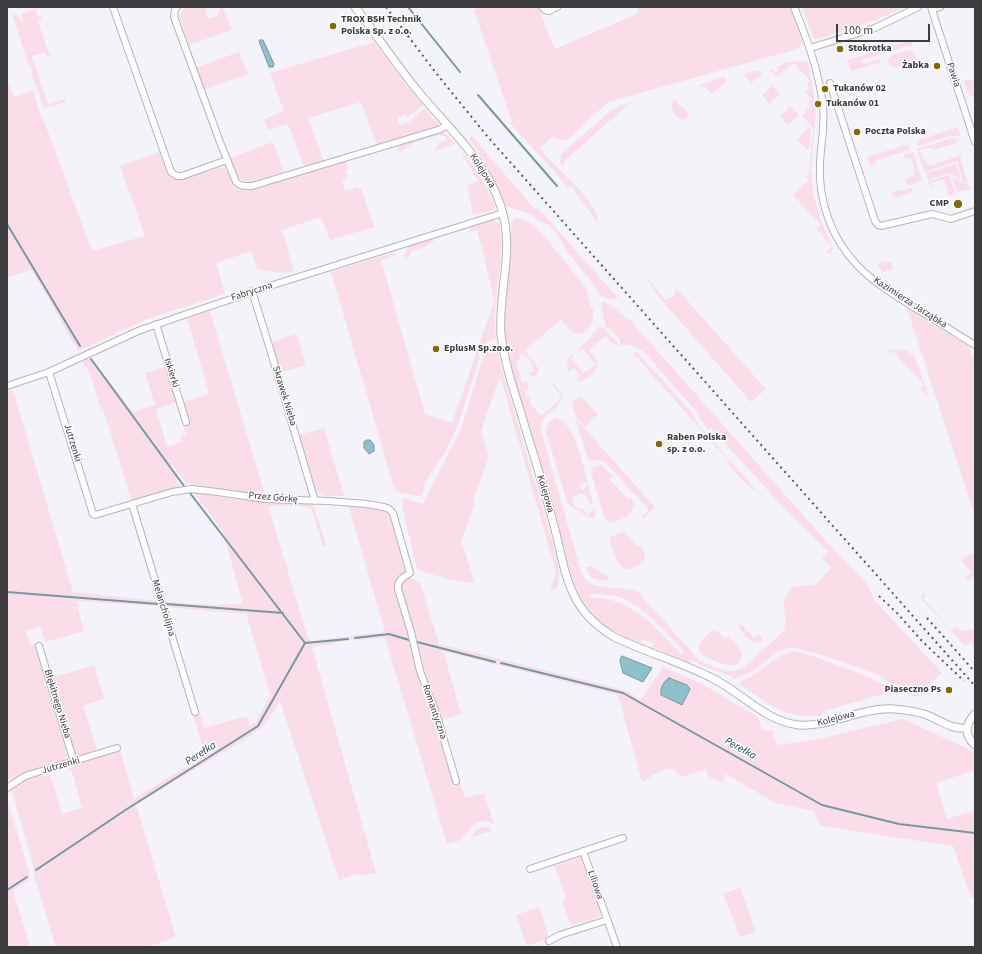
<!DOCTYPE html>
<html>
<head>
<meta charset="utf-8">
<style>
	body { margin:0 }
	#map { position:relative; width:982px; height:954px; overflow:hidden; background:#f3f3f9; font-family:"Source Sans 3",sans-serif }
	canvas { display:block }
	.frame { position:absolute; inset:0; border:8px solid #3c3c3e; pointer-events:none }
	.scale { position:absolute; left:836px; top:24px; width:94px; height:18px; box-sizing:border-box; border:2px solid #3c3c3e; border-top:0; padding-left:5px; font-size:12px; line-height:14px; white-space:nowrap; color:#3c3c3e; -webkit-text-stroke:3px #fff; paint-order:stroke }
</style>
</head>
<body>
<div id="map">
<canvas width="982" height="954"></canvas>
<div class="frame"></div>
<div class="scale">100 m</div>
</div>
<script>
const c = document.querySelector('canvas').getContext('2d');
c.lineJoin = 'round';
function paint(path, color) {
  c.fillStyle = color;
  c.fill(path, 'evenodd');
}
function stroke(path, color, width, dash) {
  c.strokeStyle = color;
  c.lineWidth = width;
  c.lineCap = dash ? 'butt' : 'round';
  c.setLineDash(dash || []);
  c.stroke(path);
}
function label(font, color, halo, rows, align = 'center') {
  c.font = font + ' "Source Sans 3",sans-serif';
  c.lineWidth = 3;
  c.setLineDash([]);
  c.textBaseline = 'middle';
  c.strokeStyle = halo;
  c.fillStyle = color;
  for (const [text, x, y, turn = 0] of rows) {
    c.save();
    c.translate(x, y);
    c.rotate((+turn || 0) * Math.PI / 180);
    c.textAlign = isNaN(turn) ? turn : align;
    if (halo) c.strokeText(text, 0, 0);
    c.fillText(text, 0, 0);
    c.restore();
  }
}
paint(new Path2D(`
	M189,7H210L205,9L208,19L218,16L217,13L220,11L219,7H223L232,30L189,45L179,15L183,10Z
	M483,7H538L555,49L639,13L636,7H790L803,40L800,46L797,49L608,102L567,140H559L553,136L540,148C559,174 593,193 600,226L575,192L573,186L568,187L510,123L512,122L474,10Z
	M802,7H904C876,22 846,30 816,39H814Z
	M35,9L38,17L42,16V17L38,22L50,56L46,57L44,52L32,56L48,105L65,99L66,102L44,108L31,73L33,71L30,67L29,66L12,14L14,13L15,16L18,15L21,23L24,22L21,14Z
	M911,40L913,47L908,46L862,60L863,64L877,60L882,62L851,71L848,60Z
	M374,42L406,85L423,105L407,118L405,114L397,117L399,125L409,122L425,108L439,125L438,127L377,145L361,102L308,118L324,161L304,167L288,124L268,130L264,119L284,111L270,73Z
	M910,50L915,53L916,59L912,63L906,65L904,59L901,60L902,66L895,68L890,66L888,61L889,58L894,54Z
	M239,52L248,74L204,90L195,68Z
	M799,61L808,62L816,109L811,171L813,193L820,219L833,248L830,254L827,251L832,247L817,229L821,225L793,195L809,180L806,177L809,174L813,128L802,115L811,106L808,103L811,99L805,92L810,88L807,84L810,81L794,63L776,77L769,70L772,69L773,71H778L777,66L782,65V63Z
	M755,71H759L762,74L751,83L743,74Z
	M762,76L780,94L769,104L762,95L772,86Z
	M724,77L727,81L712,94L704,86L701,88L700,87L701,84Z
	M7,79L14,97L33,90L40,113L48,132L92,251L145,236L120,166L160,152L168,173L173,178H185L223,167L227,170L233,186L239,189L246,190L346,161L348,169L345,171L347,177L342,180L345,191L357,187L358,189L361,188L374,227L330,240L321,217L282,230L294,271C283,274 268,272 257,269L251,251L216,263L225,294L144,320V321L121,331V330L116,332V334L78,351L32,270L7,277Z
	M969,79L975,82V95L970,97L964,81Z
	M781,97L799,115L788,125L780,116L790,107Z
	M675,99L689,115L684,120C677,119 671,110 671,103Z
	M630,103L564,161L565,163L562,166L560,163L561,154L613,109Z
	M800,118L811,129L809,148L807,150L797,139L809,128Z
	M958,127L960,136H951L918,146L916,141Z
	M444,132L455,144L435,151L438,144L446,140L445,136L439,135L415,142L399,153L397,146Z
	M472,136L534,208L539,209L618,298L614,300L600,296L595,286L565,249L560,238L549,225L541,222L528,213L505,206C494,182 485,159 469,139Z
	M952,138L960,139L956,140V142L954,144L933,150L932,147L920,150L923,159L930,166L961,155V158H960L968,183L963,181L957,161L925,172L917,149Z
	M273,142L284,172L250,182C236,181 234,169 230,158Z
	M908,144L909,150L877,160L874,165L870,166L867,157Z
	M913,152L922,181L908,186L905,179L914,176L913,170L915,169L911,158H905L904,155Z
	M463,153C477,169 487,187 495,207L493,210L473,215L467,186L478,181L462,154Z
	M956,164L961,180L950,173L928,180L926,173Z
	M948,175L949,176L956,194L948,196L947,193L948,192L944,179L931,183L933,189L928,182Z
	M952,177L970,186L971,189L957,192Z
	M912,188V192L894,199L891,192Z
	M514,218L524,220L531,224L547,239L586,289L591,308H593C593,313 594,317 592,322C591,328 582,336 575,333C570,332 565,323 561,319L525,351L538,368C539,372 537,376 532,377L530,376L529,373L534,371L530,359L525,357L524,353L519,355L520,359L516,363L522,382H527L529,389L525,391L526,396L531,398L529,402L541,416L559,400L561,395L552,385L554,383L563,395C562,408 542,413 540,427L582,574C593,595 622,583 639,593L699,660L696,663L695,661L694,662L692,661L690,664L652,647L654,643L642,639L641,643C606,630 588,617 574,583L510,366C507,348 504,331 505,313C506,286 513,260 510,232H512L511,224L514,220ZM589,594C600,594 610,594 620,597C643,606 668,634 684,652L681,654C656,628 629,595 589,598Z
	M494,219L495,222H498L499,223C504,249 499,272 496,297C494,311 495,324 496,338C486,342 481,346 478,356L480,357L458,425L446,451L425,482L422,495L416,496L395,491L331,272L395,252L396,257L393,256L381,260L425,414L452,423L494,302L484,256L477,230L469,232L472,226Z
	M430,239L435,242L428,244V246L412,251L406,260L404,257L408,246Z
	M887,261L891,262L893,270L883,272L879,268L878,263Z
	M649,280L666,301L674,295L675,291L677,289L766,389L751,402L658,296L648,281Z
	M603,302L610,305L631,321L826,541L865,582L868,586L874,600L942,673L916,697L885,680L879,675L829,657L797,648H787L777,652L753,671L734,679L731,676L697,664L700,661C715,667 729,677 744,667L784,631L786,620L784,609V600L786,596L793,587L815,585L831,568L822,558L828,551L776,499L711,428L708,430L696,411L642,350L628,344L621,346L619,338L608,327L605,330L618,343L617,346L612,343L606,336L588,350C591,353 596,357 597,361C600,370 587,380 579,382L576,380L581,375L574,368L568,372L567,359L573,354V356L571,358L584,373L596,364L582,348L579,351L577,350L593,336L592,334L600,326L604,329L606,327L601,304Z
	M907,309L969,346L972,356L975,358V516Z
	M210,311L265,495L238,492L186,483L172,465L169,467L175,476L179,488L134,501L131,498L103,409L101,410L90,373L82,362L91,358L133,412L155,405L145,373L166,367L177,402L156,409L167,447L182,442L180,436L186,434L183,425L189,423L183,402L209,394L187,318Z
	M297,334L306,365L280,373L271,342Z
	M491,348L497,349L502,370L551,537L559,570L558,585L556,588L550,590L556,572L500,376L481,431L489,456L473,501L475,503L460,545L464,549L475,583L448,579L420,571L419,569H417L402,506L403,498L423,504L461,429L483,358Z
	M886,349L906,350L915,357L929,397L921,389L924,385L893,351L889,353Z
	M637,352L692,413L698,424L762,497L741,479L727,463L729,461L640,361V358L638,359L633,353Z
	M13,390L73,592L158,601L160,606L76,601L84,631L45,642L40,626L26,631L30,645L34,644L67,755L64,761L26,772L11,781L9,780L7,774V391Z
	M580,397L584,399L598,415L586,426H584L576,417L572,404L575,400Z
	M556,418C574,420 584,468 588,484L584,482L579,486L583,490L588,485L593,503L589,504V501L585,494H578L573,498V504L578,509H583L587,515L595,508L596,515L594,518H591L570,506L567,502L546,431L549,422Z
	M575,418L655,507L643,519L641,517L649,510L606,463L601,460L591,461L588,459Z
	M324,428L344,496H323L316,490L299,435Z
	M601,465L604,467L613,477L609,479L628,499H632C639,513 620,521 610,523L605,520L591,472L593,467Z
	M193,492L239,500L293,502V506H268L309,641L385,632L348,504C359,505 383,505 390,514C398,523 403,555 406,568C403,574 397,577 394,584L410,636L409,643L424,696L436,720L455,783L459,781L465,798L484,793L494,824L487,821L478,822L473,825L461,840L447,844L385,638L351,640L312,647L376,873L365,875L356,874L339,880L280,701L264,726L250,736L136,805L176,937L147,947H56L34,876V868L11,788L28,777L40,773L41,777L50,775L62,814L82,808L72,772L67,769L72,766L120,750L134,799L205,755L193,715L200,713L204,728L247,716L250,726L256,722L270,695L245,610V614L166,607L165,602L213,605L243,604L223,532Z
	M298,502L313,503L326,545L323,546L312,510L308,507L298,506Z
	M624,532L638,546H640L645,552L644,561C619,582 615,557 609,537L615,536V535Z
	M971,554L975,555V575L969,581L966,577L971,572L961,561L968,555Z
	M588,566H590L607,575L609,579L605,581C596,580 589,579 586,568Z
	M405,578H411L420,582L439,644L617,688L626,691L641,699L663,667L702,684L758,717L762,730L775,731L773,735L777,745L814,740L903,719L975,752V770L936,783L947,819L975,810V897L971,898L953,846L821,826L813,811L775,803L726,774L722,783L708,776L706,769L681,777C672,759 654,775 642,782L618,695L443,651L461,714L441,720L418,656L399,583Z
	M922,593H924L926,595L923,598L951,630L955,627C962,632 966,631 974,629L975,649L971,643L965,646L919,596L921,597L923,594Z
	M741,624L754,638L759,634L762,637L761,642C750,645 745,635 739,627Z
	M713,630L715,632L717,631L725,639L728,636C734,643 748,653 739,662C737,665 734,665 731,665C722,665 712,659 704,656C692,646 704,637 713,630Z
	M793,651C804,653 815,657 826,661C848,669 871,676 890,689V692L824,711L822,716C782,719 768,703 738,683L752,676L778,657Z
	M94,665L104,699L83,706L97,750L79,756L75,754L51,678Z
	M7,799L29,872V880L13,891L30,947H7Z
	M484,827H489L492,831L471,837L476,830Z
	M578,858L582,859L585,863L601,912L599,917L571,926L562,900L566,898L555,866Z
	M740,888L756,932L740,937L723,894Z
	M539,907L548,933V938L527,946L516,915Z`), '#fadde9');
const water = new Path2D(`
	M260,40H263L264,42L274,64L273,67H269L259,41Z
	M367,440H370L374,445V451L369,454L364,448V442Z
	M622,656L652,668L643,682L623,673L620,661Z
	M669,678L687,685L690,689L682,705L661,695C660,688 663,682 669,678Z`);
paint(water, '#8dc1cb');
stroke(water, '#7599a1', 1);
stroke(new Path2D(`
	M408,7L460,72
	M478,95L557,186
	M7,224L80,346
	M91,359L184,486
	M190,493L305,643
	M7,592L158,604
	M166,604L283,613
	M355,638L389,634L409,640
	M417,642L495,662
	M501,663L623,693L822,805L899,824L975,833
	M36,870L127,809L258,726L305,643L348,639
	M7,890L27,877`), '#7599a1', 2);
const minor = new Path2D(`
	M113,7L171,172L177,176H182L227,160
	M177,7L175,10L174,17L220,142L236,182C241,187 246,186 252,186L441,129L447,125
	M542,7L545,10L549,11L557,7
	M794,7C807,39 819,71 823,106C825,125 821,144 820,163C818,200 831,238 857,265C873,282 893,294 913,307C934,319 954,332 975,345
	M931,7L975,142
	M932,9L940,7
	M810,48L875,28L918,7
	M830,83L875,221L878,225L881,226L932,214L951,219L975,211
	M252,291L270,349L315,501
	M156,324L186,422
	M49,372L93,514L95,515L172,492L191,489L218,492L265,499L328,501L367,504L384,507L389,509L393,513L410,573C403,577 397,581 398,589L411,632L420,671L437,716L456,781
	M7,386L49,372L138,331L178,317L276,284L503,213
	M132,504L195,712
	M39,646L74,762
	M7,788L25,776L117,748
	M583,851L617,947
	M530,869L623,838
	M549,941L560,935L607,920`);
const tertiary = new Path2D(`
	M355,7C376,34 395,63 417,90C446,126 484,158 500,204C516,249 498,288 501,334C504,360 512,385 520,410C531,447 543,484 553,522C560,546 563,574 575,597C583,614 598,627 614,637C646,652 680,662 712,678C741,692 766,722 799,725C832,727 861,707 894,709C904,710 915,711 924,714C939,719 951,730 967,728
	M975,714C965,724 964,735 975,745`);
stroke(minor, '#b4b5ba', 8);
stroke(tertiary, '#b4b5ba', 9);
stroke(minor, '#fff', 6);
stroke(tertiary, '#fff', 7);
stroke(new Path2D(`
	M386,7L436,73L487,136L975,686
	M879,596L897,613L923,642L964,681
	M927,618L975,672`), '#58585a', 2, [2, 4]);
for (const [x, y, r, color] of [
	[333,26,4,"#806c07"],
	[840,49,4,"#806c07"],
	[937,66,4,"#806c07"],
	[825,89,4,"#806c07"],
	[818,104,4,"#806c07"],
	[857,132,4,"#806c07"],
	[958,204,5,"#806c07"],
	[436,349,4,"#806c07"],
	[659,444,4,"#806c07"],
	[949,690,4,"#806c07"]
]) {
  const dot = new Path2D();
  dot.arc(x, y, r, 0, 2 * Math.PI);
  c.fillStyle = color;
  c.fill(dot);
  stroke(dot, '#fff', 1.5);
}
label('bold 10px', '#3c3c3e', '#fff', [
	["TROX BSH Technik",341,20],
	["Polska Sp. z o.o.",341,32],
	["Stokrotka",848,49],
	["Żabka",929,66,"right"],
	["Tukanów 02",833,89],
	["Tukanów 01",826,104],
	["Poczta Polska",865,132],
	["CMP",949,204,"right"],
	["EplusM Sp.zo.o.",444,349],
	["Raben Polska",667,438],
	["sp. z o.o.",667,450],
	["Piaseczno Ps",941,690,"right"]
], 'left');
label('10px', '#3c3c3e', '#fff', [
	["Pawia",953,75,72],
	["Kolejowa",482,171,57],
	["Fabryczna",252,292,-18],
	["Kazimierza Jarząbka",910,303,33],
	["Iskierki",171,373,73],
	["Skrawek Nieba",284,396,73],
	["Jutrzenki",72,443,73],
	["Kolejowa",545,494,73],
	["Przez Górkę",273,498,5],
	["Melancholijna",163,608,73],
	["Błękitnego Nieba",57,704,73],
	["Romantyczna",434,712,71],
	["Kolejowa",836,719,-15],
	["Jutrzenki",61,766,-16],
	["Liliowa",595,885,71]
]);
label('italic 11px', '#1d4b54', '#fff', [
	["Perełka",740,749,29],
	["Perełka",201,754,-33]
]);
</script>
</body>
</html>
